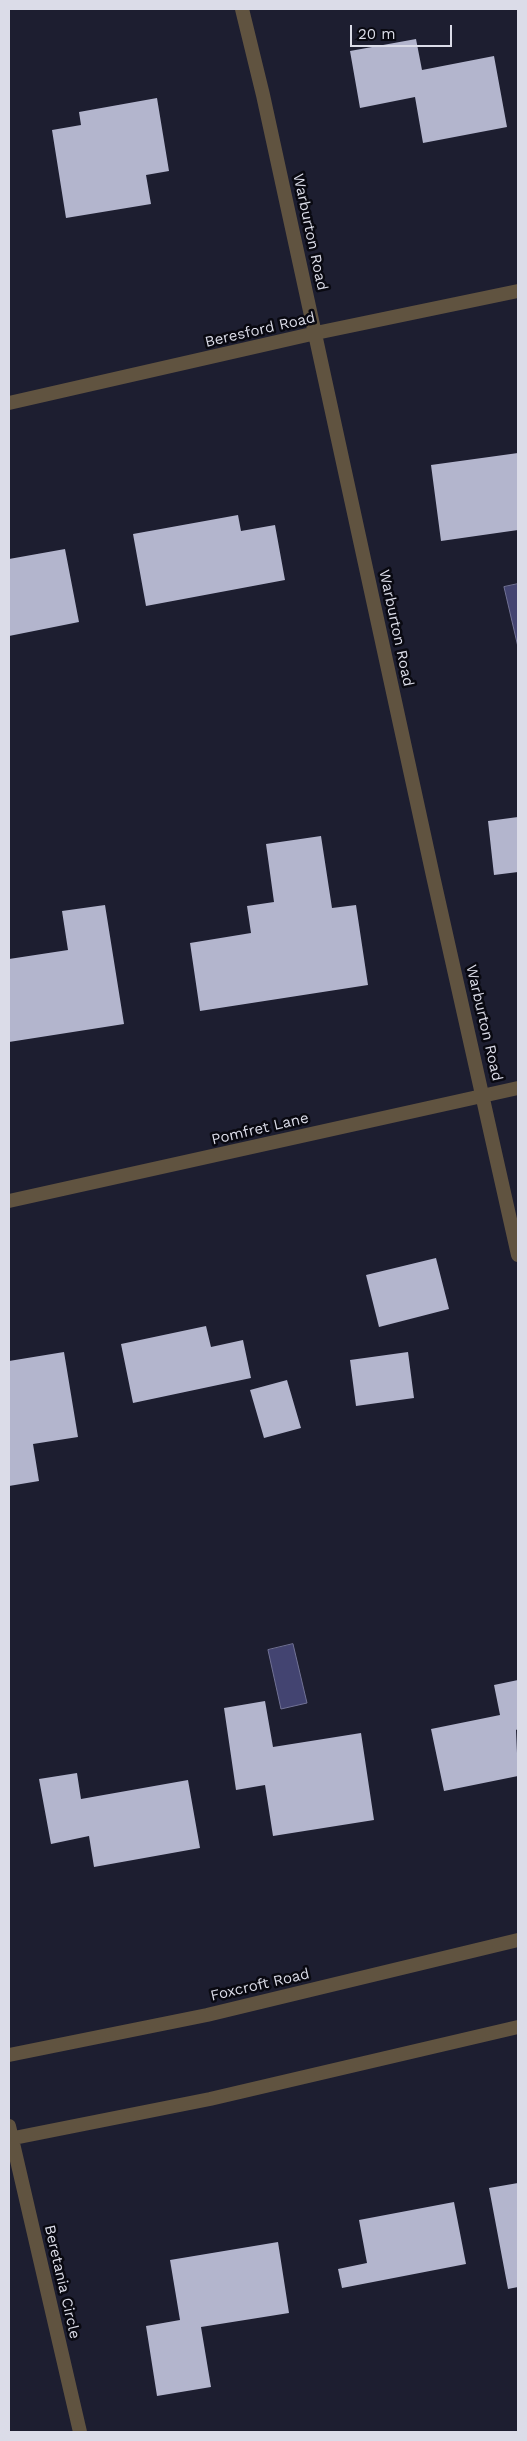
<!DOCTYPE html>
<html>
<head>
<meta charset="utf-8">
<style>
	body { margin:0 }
	#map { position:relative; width:527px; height:2441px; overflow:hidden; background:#1d1e30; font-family:"Work Sans",sans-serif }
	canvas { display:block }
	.frame { position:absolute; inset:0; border:10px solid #dbdce8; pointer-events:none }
	.scale { position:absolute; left:350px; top:25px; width:102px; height:22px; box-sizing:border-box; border:2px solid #dbdce8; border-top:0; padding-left:6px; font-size:15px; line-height:18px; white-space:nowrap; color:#dbdce8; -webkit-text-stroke:4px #090911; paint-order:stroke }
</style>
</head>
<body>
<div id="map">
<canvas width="527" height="2441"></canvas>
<div class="frame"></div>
<div class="scale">20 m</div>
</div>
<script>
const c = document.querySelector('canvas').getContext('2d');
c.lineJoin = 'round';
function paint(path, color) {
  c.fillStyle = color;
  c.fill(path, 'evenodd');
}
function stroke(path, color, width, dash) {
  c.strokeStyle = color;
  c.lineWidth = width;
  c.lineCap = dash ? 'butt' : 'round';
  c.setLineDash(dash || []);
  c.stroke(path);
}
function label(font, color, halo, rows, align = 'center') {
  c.font = font + ' "Work Sans",sans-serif';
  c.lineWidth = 5;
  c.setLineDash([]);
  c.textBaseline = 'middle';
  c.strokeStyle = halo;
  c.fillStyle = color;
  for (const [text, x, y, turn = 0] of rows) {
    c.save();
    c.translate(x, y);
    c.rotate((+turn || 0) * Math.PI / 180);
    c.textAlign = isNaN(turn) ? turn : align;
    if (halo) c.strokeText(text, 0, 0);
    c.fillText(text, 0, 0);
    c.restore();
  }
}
const water = new Path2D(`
	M518,584V647L504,587Z
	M293,1644L307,1703L281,1709L268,1650Z`);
paint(water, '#434471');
stroke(water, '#717295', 1);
paint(new Path2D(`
	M416,39L422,70L494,56L507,127L423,143L415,97L360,108L350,51Z
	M157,98L169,171L146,175L151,204L66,218L52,130L81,125L79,112Z
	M518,453V530L441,541L431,465Z
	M238,515L241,531L275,525L285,580L146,606L133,534Z
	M65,549L79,622L9,636V559Z
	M518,817V872L494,875L488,821Z
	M321,836L332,908L356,905L368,985L200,1011L190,943L251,933L247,906L274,902L266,844Z
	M105,905L124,1024L9,1042V959L68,950L62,911Z
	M436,1258L449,1309L379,1327L366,1275Z
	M206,1326L211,1347L243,1340L251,1378L133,1403L121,1344Z
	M64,1352L78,1437L33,1444L39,1481L9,1486V1361Z
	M408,1352L414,1398L356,1406L350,1360Z
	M287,1380L301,1428L264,1438L250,1390Z
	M518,1680V1729L516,1730L518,1776L444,1791L431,1729L500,1715L494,1685Z
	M265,1701L273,1747L361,1733L374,1820L273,1836L265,1785L236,1790L224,1708Z
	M77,1773L81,1799L188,1780L200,1848L94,1867L89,1836L51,1844L39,1779Z
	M518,2183V2287L508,2289L489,2188Z
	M454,2202L466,2264L342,2288L338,2269L367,2263L359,2220Z
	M278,2242L289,2313L201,2327L211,2387L157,2396L146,2326L180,2320L170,2260Z`), '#b3b5cd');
stroke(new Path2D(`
	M242,9L263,95L433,876L518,1255
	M9,403L316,333L518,291
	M9,1201L518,1088
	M9,2055L207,2015L518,1940
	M9,2126L80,2432
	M9,2139L210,2099L518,2027`), '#605340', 14);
label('15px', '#dbdce8', '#090911', [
	["Warburton Road",310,232,78],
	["Beresford Road",260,330,-13],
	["Warburton Road",396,628,78],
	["Warburton Road",484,1023,77],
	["Pomfret Lane",260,1129,-13],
	["Foxcroft Road",260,1985,-13],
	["Beretania Circle",62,2282,77]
]);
</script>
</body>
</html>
